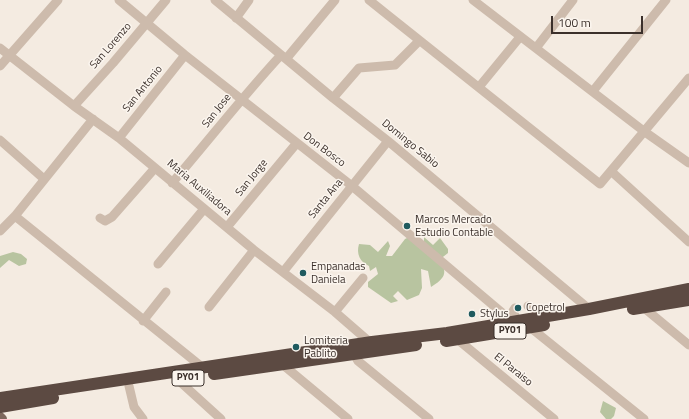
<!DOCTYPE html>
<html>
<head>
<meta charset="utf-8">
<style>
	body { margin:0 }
	#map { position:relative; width:689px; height:419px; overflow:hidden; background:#f4ebe1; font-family:"Titillium Web",sans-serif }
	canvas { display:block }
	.scale { position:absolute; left:551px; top:16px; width:92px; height:18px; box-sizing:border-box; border:2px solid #3b302b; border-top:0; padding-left:5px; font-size:12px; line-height:14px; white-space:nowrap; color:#3b302b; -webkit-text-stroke:3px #fbf5ee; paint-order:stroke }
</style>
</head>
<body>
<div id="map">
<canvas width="689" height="419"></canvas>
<div class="scale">100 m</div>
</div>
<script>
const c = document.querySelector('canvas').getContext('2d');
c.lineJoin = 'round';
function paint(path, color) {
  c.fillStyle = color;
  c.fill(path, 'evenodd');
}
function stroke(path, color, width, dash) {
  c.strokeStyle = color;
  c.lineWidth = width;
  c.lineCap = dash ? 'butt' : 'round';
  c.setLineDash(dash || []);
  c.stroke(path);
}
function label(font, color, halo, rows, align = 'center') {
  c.font = font + ' "Titillium Web",sans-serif';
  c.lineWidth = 3;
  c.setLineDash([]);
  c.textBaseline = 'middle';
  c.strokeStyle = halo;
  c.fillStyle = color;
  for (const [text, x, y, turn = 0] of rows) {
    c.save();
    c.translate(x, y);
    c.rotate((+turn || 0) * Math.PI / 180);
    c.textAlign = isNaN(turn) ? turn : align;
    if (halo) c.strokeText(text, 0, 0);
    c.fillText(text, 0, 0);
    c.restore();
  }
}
paint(new Path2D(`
	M409,237L424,243V237L433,245L440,238L448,249V253L439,260C449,273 444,279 431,287L428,271L421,269L422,288L419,295L407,300L398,291L393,296L398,301L391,303L368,287V282L378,274L376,267L370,271L369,266C360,262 356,254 359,244L370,245L378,252L388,241L390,246L386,256H392L405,239Z
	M13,252L21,254L27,259L26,264L19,266L9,260L0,268V256Z
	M603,401L616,408L614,416L611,419H606L600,412Z`), '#b8c4a0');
stroke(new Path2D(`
	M119,0L185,55L352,186L513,322
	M215,0L333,98L388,141L589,309
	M369,0C446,62 524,123 600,184L689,78
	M473,0L645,132L689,163
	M236,18L249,0
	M0,48L74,106L119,138L254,250L335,312L373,345
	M536,48L573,0
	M286,59L335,0
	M0,66L58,0
	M479,87L520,37
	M593,91L666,0
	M333,98L359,68L395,65L419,41
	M74,106L113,63L166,0
	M119,138L185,55
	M0,140L44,179
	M612,172L689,242
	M172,183C209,140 243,96 281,55
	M15,216L202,367
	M100,218L105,221L112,217L155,168
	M227,227L296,144
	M0,231L15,216L93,119
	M158,264L204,209
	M283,272L388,141
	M528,306L534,309L541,317
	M209,307L254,250
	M643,307L689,345
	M515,308L513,311L517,321
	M335,312L363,278
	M143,321L166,292
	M531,328L644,419
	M457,339L554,419
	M352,350L358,361L429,419
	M282,364L348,419
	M177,379L221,419
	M129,386L134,407L143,419`), '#cdbbac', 9);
stroke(new Path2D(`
	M0,417L2,419`), '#7d675c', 10);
stroke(new Path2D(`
	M633,309L689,300
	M446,341L544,325
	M214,374L416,345
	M0,398L372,342L447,333L589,309L689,289
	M0,407L53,398`), '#5c4a42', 12);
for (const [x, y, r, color] of [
	[407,226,4,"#1f5a5e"],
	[303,273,4,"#1f5a5e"],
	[518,308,4,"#1f5a5e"],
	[472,314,4,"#1f5a5e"],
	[296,347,4,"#1f5a5e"]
]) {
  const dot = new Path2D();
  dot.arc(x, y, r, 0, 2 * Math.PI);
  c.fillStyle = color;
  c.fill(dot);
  stroke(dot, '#fbf5ee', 1.5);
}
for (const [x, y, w] of [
	[510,331,32],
	[188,378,32]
]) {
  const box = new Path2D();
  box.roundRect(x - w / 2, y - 8, w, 16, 3);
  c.fillStyle = '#fbf5ee';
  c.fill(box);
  stroke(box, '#3b302b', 1);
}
label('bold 10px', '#3b302b', null, [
	["PY01",510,331],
	["PY01",188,378]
]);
label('11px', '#3b302b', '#fbf5ee', [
	["San Lorenzo",111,46,-49],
	["San Antonio",143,89,-51],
	["San Jose",217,111,-52],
	["Domingo Sabio",410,144,39],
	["Don Bosco",324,150,37],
	["San Jorge",252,178,-51],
	["Maria Auxiliadora",199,188,40],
	["Santa Ana",326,199,-51],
	["El Paraiso",513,370,39]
]);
label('11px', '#3b302b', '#fbf5ee', [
	["Marcos Mercado",415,220],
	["Estudio Contable",415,233],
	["Empanadas",311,267],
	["Daniela",311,280],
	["Copetrol",526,308],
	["Stylus",480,314],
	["Lomiteria",304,341],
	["Pablito",304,354]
], 'left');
</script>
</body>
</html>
